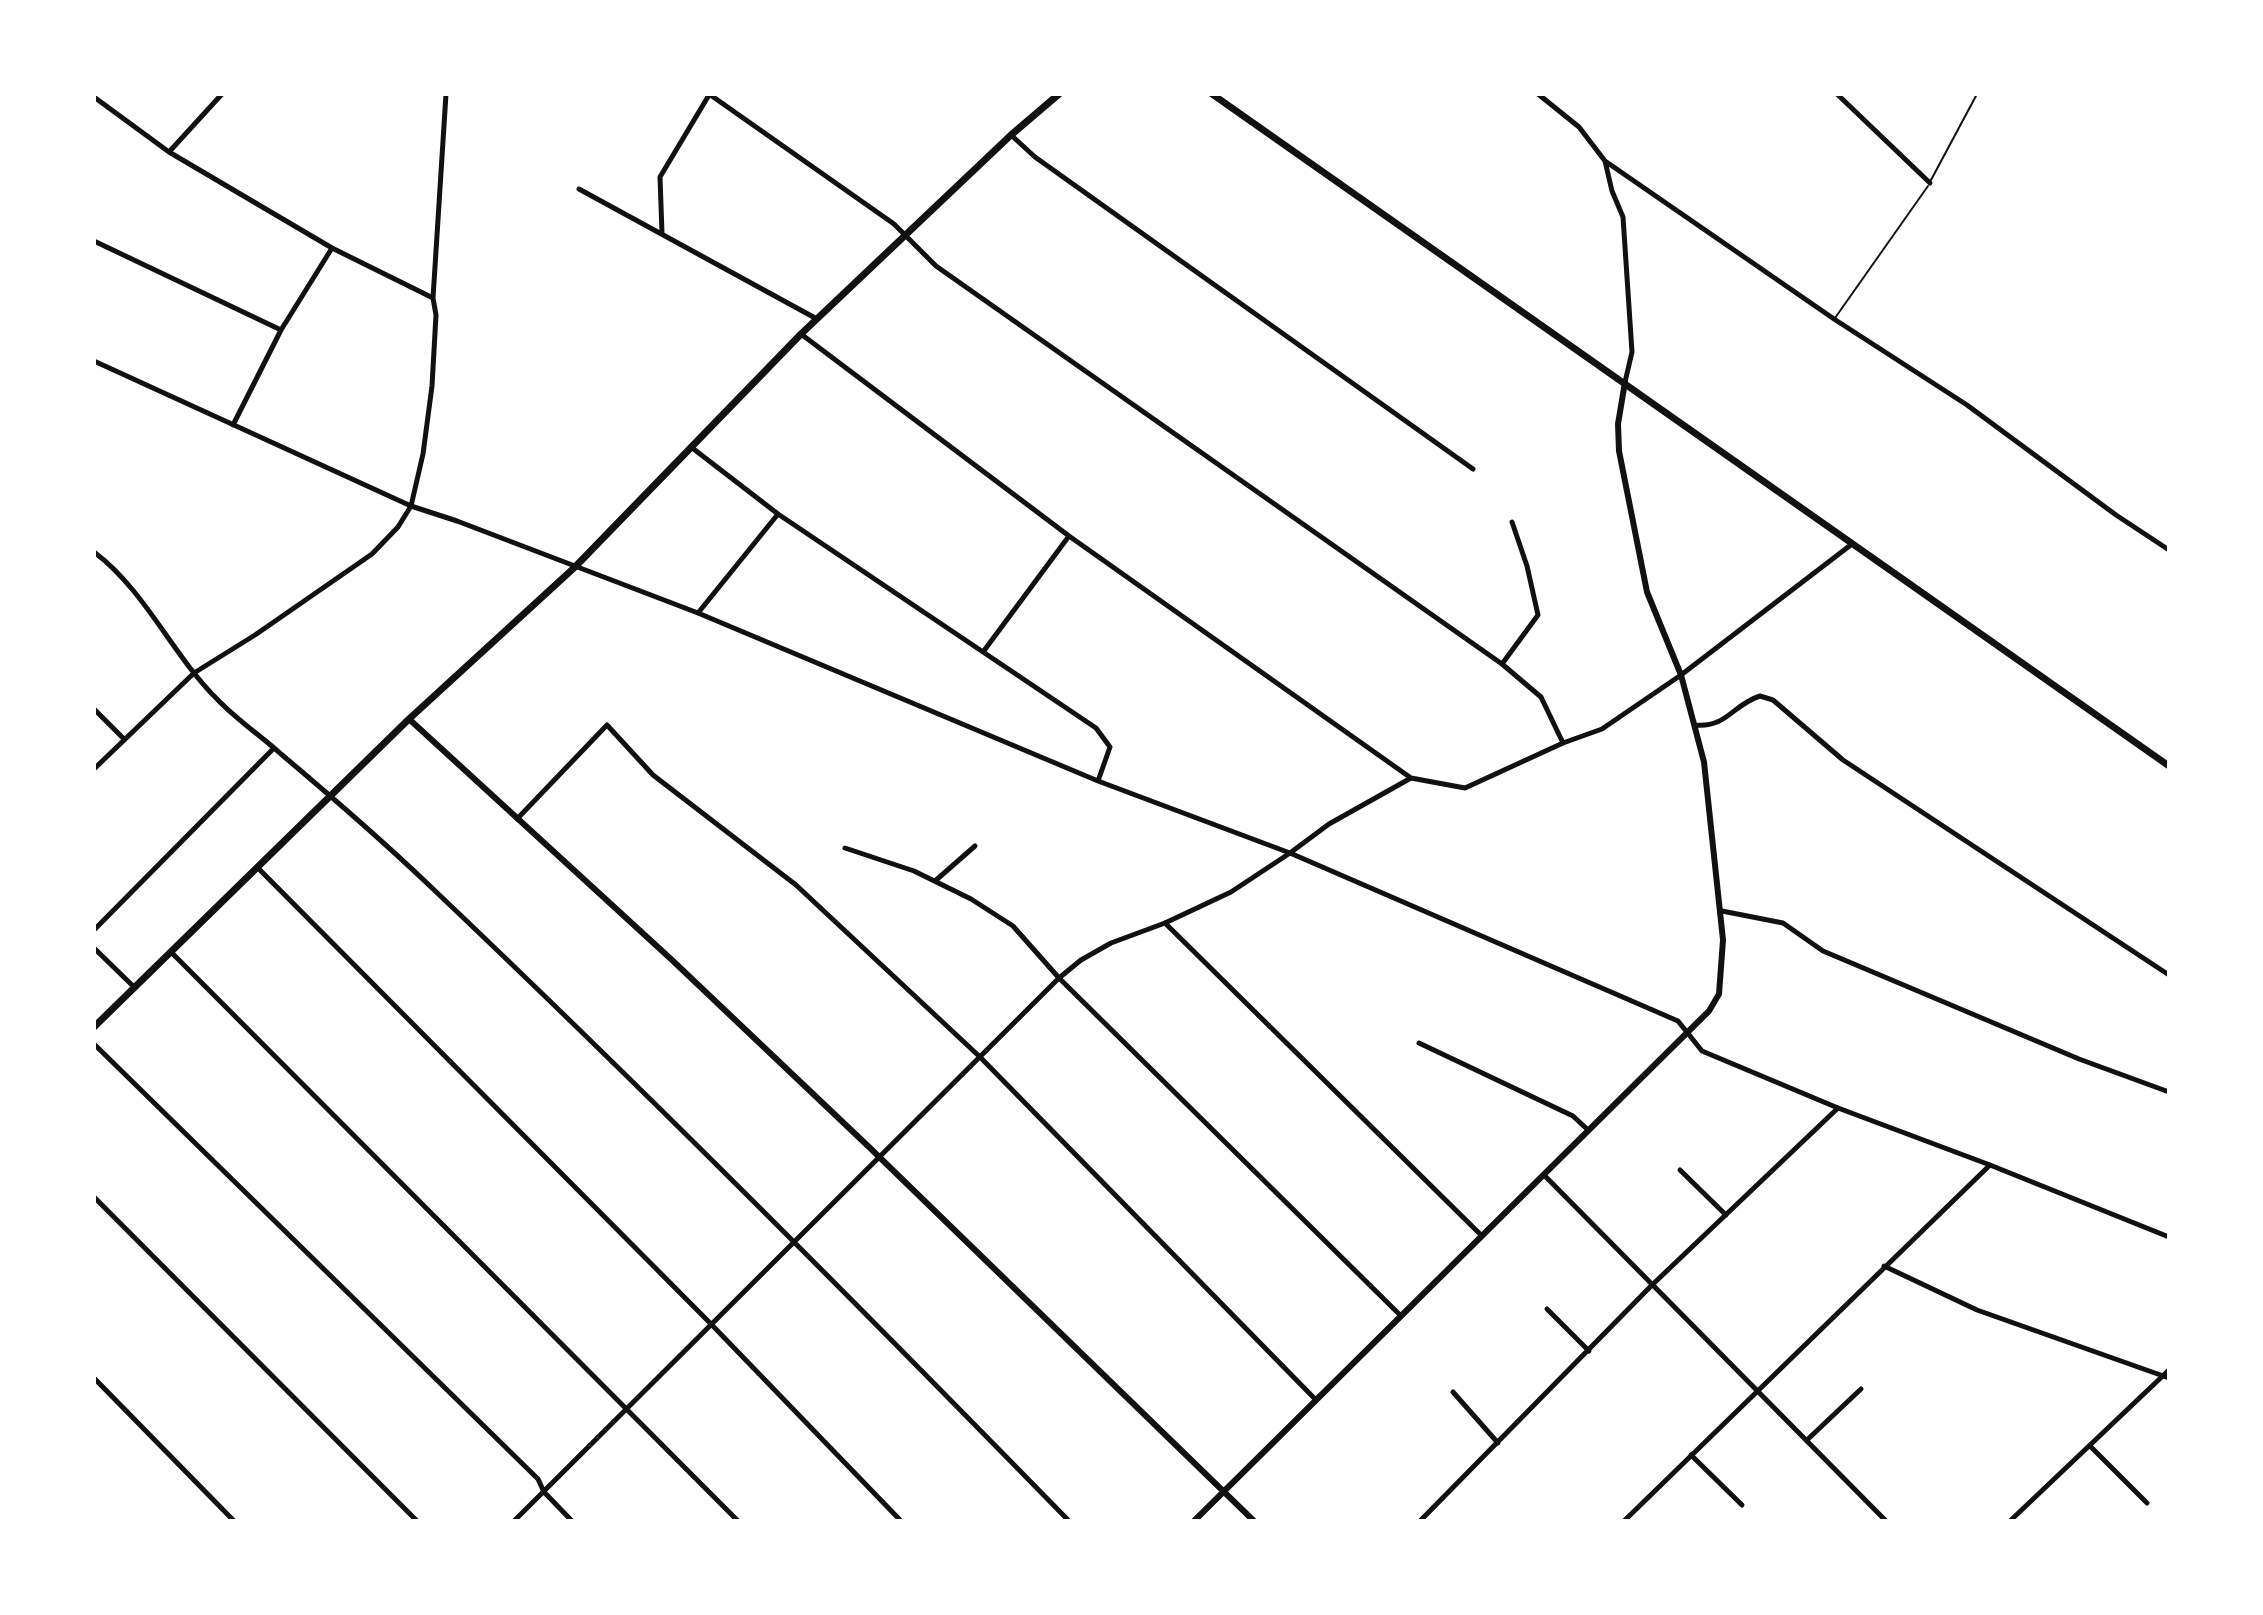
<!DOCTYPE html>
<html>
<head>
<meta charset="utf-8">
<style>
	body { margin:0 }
	#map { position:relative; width:2263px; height:1615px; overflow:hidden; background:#fff; font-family:Inter,sans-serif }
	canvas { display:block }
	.frame { position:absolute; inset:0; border:96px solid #fff; pointer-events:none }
</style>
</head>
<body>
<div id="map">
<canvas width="2263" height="1615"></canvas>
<div class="frame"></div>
</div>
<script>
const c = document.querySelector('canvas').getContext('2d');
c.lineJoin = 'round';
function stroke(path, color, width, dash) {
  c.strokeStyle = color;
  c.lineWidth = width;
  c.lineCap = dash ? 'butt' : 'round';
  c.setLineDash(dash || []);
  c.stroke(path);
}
stroke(new Path2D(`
	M1931,180L1977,94
	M1835,318L1928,186`), '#111', 2);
stroke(new Path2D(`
	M709,94L894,224L936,266L1502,664L1541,697L1563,743
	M1538,94L1579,127L1605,161L1834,319L1967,405L2116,515L2169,550
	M1837,94L1930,183
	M94,97L169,152L332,248L433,298
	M1011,135L1035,157L1473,469
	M169,152L222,94
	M1605,161L1612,191L1623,217L1632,352L1625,382
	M579,189L817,319
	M662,233L660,177L709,95
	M94,241L281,330
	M801,334L1069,536L1411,778
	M94,361L411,506L457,521L698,613L1098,781L1290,853L1678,1021L1702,1051L1838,1108L1990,1165L2169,1237
	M233,425L281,330L332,248
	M691,447L778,514L1096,728L1110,747L1098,781
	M94,552C145,590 173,656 218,700C237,720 261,736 281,754C332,797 383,841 431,887C649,1094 859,1306 1069,1521
	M698,613L778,514
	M983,652L1069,536
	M1502,664L1538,615L1527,566L1512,522
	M94,709L124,739
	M1695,725C1727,728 1732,705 1760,696L1773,700L1843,760L2169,975
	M94,769L194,673L255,635L372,554L398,527L411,506L423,454L432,386L436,315L433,298L446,94
	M517,819L607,725L653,775L796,885L980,1057L1315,1399
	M845,848L914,871L971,899L1013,926L1059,978L1400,1315
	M257,867L711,1324L901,1521
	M935,881L975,846
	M1722,911L1783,923L1823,951L2079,1059L2169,1092
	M1165,923L1482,1236
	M94,930L274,748
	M94,948L134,987
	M171,952L738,1521
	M1419,1043L1573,1116L1588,1130
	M94,1044L538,1479L544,1492L572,1521
	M1680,1170L1726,1215
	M1544,1175L1886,1521
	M94,1197L417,1521
	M1884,1266L1977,1310L2169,1378
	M1547,1309L1589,1351
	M94,1378L234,1521
	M1453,1392L1498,1443
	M1807,1440L1861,1389
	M2090,1446L2147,1503
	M1691,1455L1742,1505
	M514,1521L1059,978L1081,960L1111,943L1165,923L1231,892L1290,853L1329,824L1411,778L1465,788L1563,743L1602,729L1681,675L1852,544
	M1420,1521L1652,1285L1838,1108
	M1624,1521L1990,1165
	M2010,1521L2169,1370`), '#111', 5);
stroke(new Path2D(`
	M409,719L672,960L869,1147L1254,1521
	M1194,1521L1709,1011L1719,994L1723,940L1704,762L1681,675L1647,592L1619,451L1618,424L1625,382`), '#111', 6);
stroke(new Path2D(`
	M1212,94L2169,766`), '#111', 7);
stroke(new Path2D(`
	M94,1027L409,719L575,567L801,334L1011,135L1059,94`), '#111', 7);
</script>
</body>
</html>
